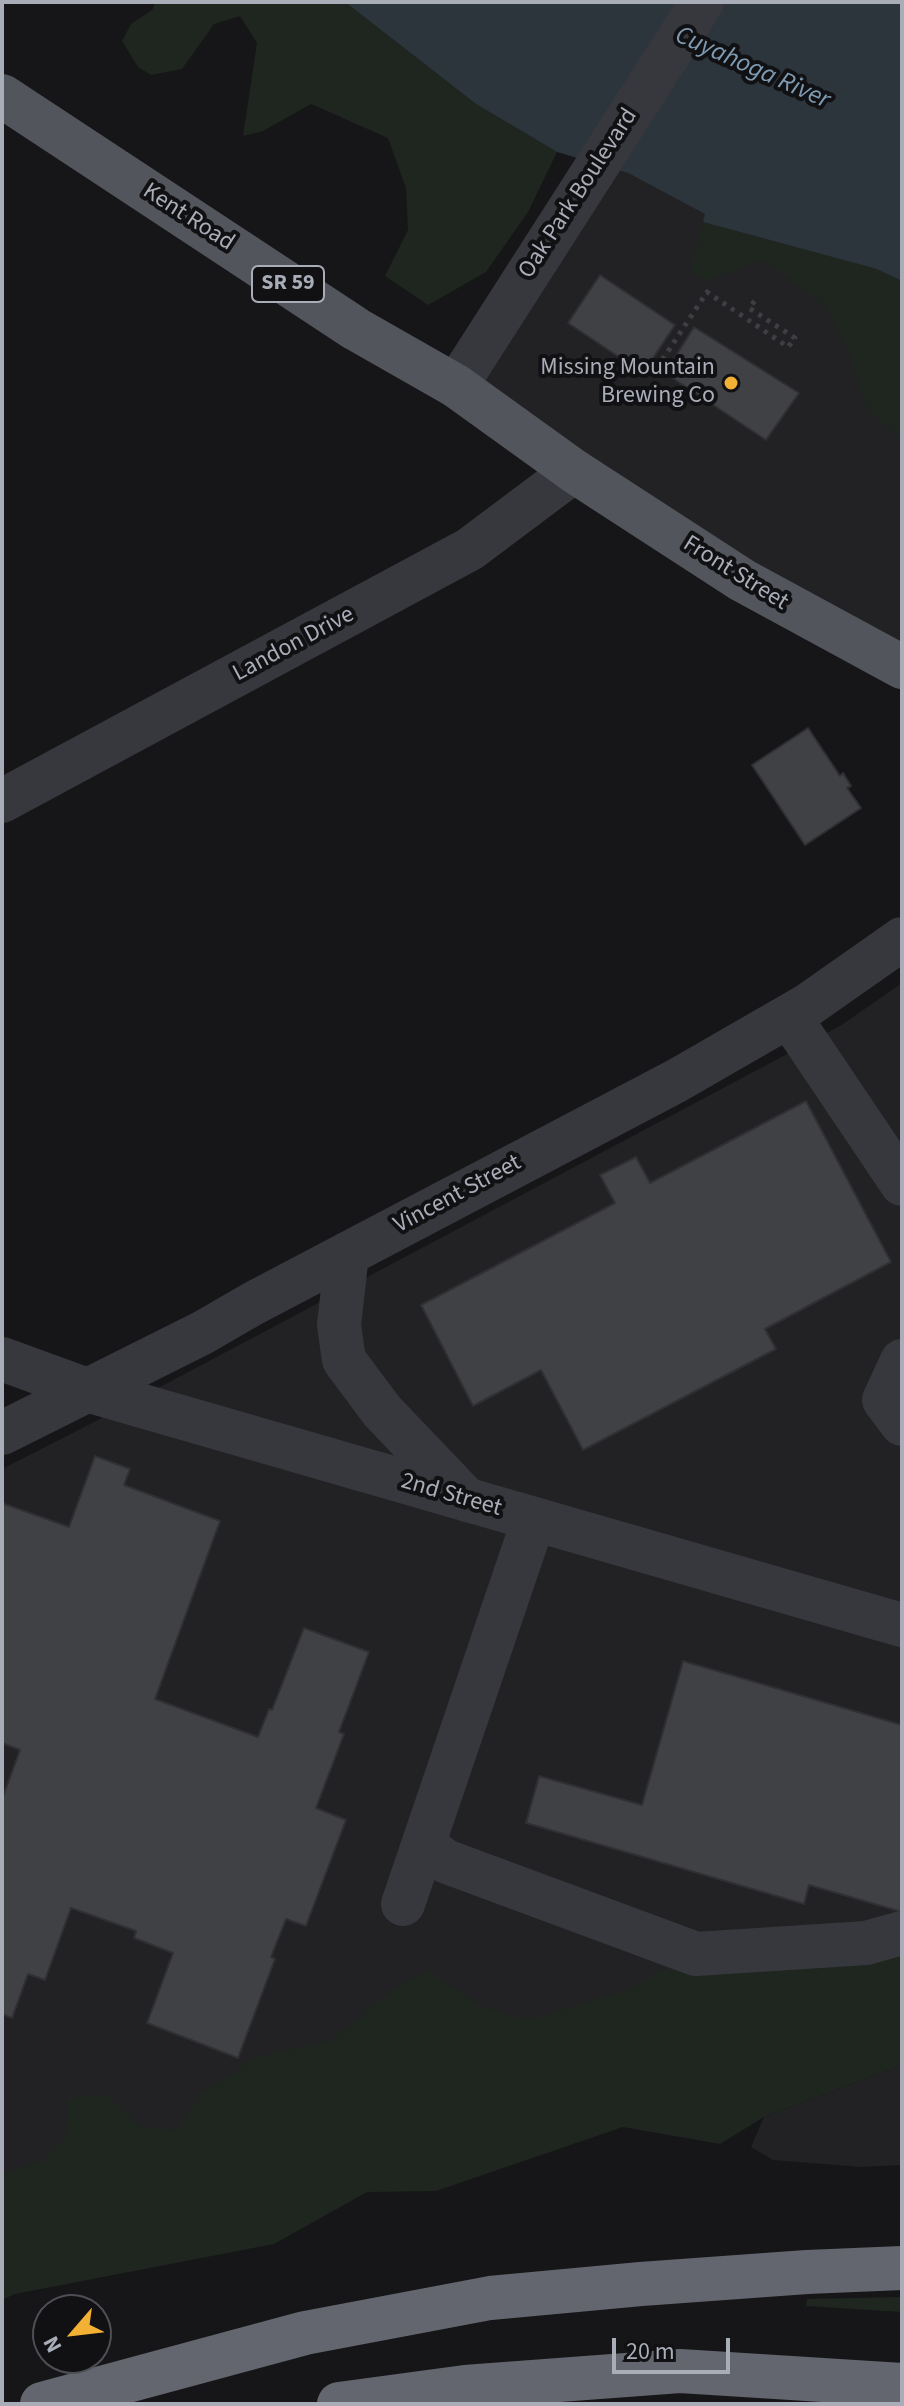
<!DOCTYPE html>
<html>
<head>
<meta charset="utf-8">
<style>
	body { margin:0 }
	#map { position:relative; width:904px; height:2406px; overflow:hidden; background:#161618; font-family:"Source Sans 3",sans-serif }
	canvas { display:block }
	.frame { position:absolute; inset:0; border:4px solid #a8adb8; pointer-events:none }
	.north { position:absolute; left:32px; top:2294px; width:80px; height:80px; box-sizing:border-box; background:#111113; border:2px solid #4d4f55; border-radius:50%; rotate:242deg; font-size:22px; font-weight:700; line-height:32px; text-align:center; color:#a8adb8 }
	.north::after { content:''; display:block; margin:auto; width:28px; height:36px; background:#f2b134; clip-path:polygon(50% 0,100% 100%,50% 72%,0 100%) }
	.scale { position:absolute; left:612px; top:2338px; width:118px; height:36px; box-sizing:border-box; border:4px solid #a8adb8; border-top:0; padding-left:10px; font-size:24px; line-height:28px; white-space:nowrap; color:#a8adb8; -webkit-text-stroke:6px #111113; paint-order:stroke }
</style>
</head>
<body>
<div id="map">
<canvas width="904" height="2406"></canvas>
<div class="frame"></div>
<div class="north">N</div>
<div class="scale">20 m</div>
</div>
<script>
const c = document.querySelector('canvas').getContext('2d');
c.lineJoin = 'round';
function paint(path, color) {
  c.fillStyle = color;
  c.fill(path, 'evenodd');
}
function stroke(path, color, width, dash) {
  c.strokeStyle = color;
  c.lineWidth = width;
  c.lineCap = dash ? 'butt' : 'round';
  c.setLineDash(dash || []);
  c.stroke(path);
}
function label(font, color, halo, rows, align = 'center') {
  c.font = font + ' "Source Sans 3",sans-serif';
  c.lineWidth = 8;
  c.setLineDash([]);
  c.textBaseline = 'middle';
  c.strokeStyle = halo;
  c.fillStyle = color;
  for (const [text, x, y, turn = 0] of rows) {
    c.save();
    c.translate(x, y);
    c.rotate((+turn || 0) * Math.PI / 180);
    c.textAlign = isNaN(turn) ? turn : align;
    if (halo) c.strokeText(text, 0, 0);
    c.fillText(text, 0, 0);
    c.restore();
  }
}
paint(new Path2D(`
	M597,164L628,173L706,214L703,222L878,269L902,281V667L456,386Z
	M902,983V2008L2,2215V1469L96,1421L840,1026Z
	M902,2065V2165L861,2167L773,2160L751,2147L764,2117Z`), '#222225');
paint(new Path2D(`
	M156,2H345L476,104L557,152L528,212L486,272L428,305L385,276L408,230L406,188L388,138L311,104L263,131L243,136L257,43L240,16L214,24L182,69L151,75L138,67L122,41L131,24L152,10Z
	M703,222L878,269L902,281V440L867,409L847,348L826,307L774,267L761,261L705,281L690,270Z
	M902,1915V2065L764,2117L720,2144L623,2127L436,2191L367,2192L274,2244L15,2294L2,2300V2175L44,2159L66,2138L68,2098L107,2095L141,2126L176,2130L202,2093L255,2057L331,2040L377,2002L408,1980L429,1971L481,2006L527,2020L631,1989L656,1972L730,1952L785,1926L876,1921Z
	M902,2297V2312L806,2306L807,2299Z`), '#1e261f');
paint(new Path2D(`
	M345,2H902V281L877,269L703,222L705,214L628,173L557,152L476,104Z`), '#2c353c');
const building = new Path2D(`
	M600,275L675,325L643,373L568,323Z
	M694,327L799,393L766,440L665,373Z
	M808,728L840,776L843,773L851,786L847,788L861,808L805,845L752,765Z
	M806,1101L891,1262L765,1329L776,1349L583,1450L541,1370L473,1406L421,1305L615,1203L600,1175L636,1157L650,1183Z
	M95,1456L130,1469L124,1485L220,1521L155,1699L258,1737L269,1709L272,1710L304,1628L369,1652L339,1732L344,1734L316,1808L346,1820L306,1926L286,1919L271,1957L275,1959L238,2058L147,2023L173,1953L134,1938L136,1931L71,1908L45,1980L28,1974L12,2018L2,2014V1799L20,1750L2,1743V1503L69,1527Z
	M683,1661L902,1725V1912L809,1885L804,1904L526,1823L539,1776L642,1805Z`);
paint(building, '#404145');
stroke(building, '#303034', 2);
stroke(new Path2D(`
	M657,368L707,292L788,347L795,338L749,308L758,297`), '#3d3f44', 5, [4, 6]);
stroke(new Path2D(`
	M456,386L702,2
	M2,801L470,549L574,471
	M789,1016L902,1184
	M347,1254L339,1325L344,1360L382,1411L467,1500
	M2,1359L87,1390L902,1625
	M902,1361L884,1400L902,1424
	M2,1433L202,1333L254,1303L676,1081L808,1005L902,939
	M424,1844L445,1861L696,1954L866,1943L902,1933
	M403,1904L534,1519`), '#37383d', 44);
stroke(new Path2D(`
	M2,96L356,329L456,386L574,471L742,580L902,667`), '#53555c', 44);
stroke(new Path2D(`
	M42,2404L305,2333L490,2298L641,2284L807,2272L902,2268
	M339,2404L465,2387L680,2371L902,2385`), '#63666e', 44);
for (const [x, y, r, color] of [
	[731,383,8,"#f2b134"]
]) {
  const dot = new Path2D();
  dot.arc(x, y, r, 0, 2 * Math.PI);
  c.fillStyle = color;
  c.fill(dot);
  stroke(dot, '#111113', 3);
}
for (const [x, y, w] of [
	[288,284,72]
]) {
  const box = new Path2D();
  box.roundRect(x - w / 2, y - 18, w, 36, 6);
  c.fillStyle = '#111113';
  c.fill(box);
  stroke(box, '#a8adb8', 2);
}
label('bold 22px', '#a8adb8', null, [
	["SR 59",288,284]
]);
label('24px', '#a8adb8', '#111113', [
	["Oak Park Boulevard",579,194,-57],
	["Kent Road",188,218,33],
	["Front Street",735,574,32],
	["Landon Drive",294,645,-28],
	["Vincent Street",458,1195,-28],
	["2nd Street",451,1496,16]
]);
label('24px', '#a8adb8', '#111113', [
	["Missing Mountain",715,369],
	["Brewing Co",715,397]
], 'right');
label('italic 26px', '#7f9bb3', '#111113', [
	["Cuyahoga River",752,69,24]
]);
</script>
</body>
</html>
